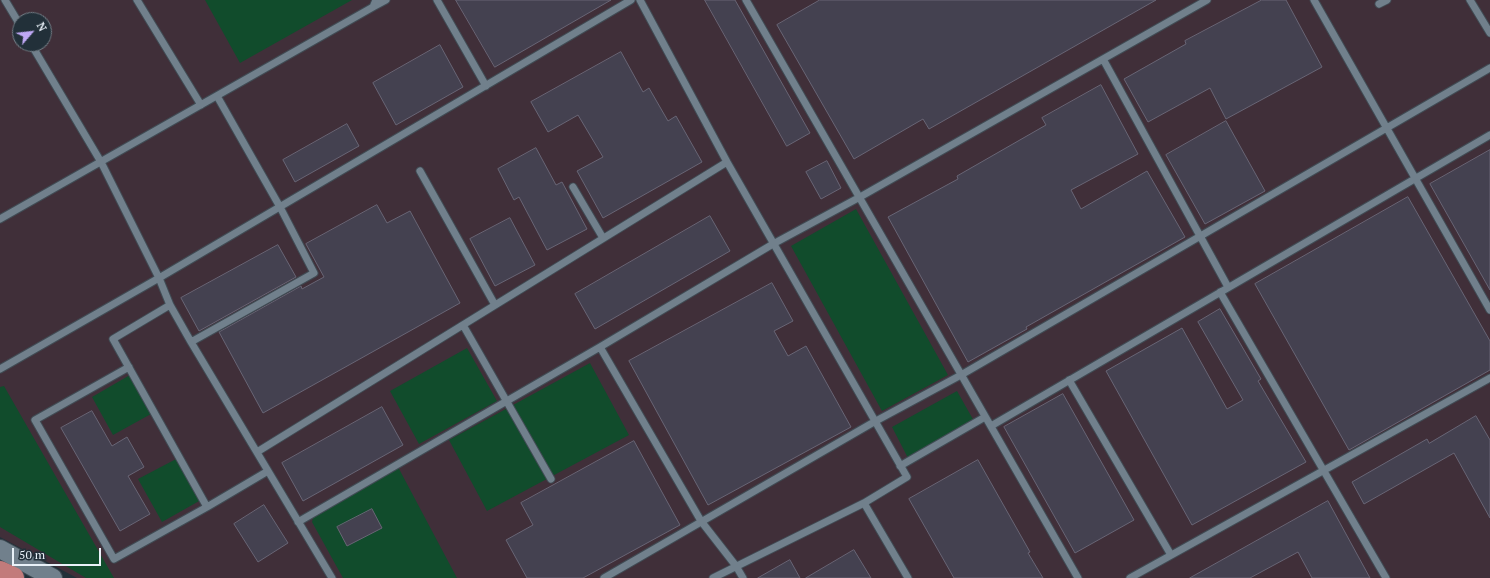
<!DOCTYPE html>
<html>
<head>
<meta charset="utf-8">
<style>
	body { margin:0 }
	#map { position:relative; width:1490px; height:578px; overflow:hidden; background:#223039; font-family:"PT Serif",serif }
	canvas { display:block }
	.north { position:absolute; left:12px; top:12px; width:40px; height:40px; box-sizing:border-box; background:#223039; border:1px solid #727d85; border-radius:50%; rotate:62deg; font-size:11px; font-weight:700; line-height:16px; text-align:center; color:#e9f1f8 }
	.north::after { content:''; display:block; margin:auto; width:14px; height:18px; background:#bfa8f4; clip-path:polygon(50% 0,100% 100%,50% 72%,0 100%) }
	.scale { position:absolute; left:12px; top:548px; width:89px; height:18px; box-sizing:border-box; border:2px solid #e9f1f8; border-top:0; padding-left:5px; font-size:12px; line-height:14px; white-space:nowrap; color:#e9f1f8; -webkit-text-stroke:3px #223039; paint-order:stroke }
</style>
</head>
<body>
<div id="map">
<canvas width="1490" height="578"></canvas>
<div class="north">N</div>
<div class="scale">50 m</div>
</div>
<script>
const c = document.querySelector('canvas').getContext('2d');
c.lineJoin = 'round';
function paint(path, color) {
  c.fillStyle = color;
  c.fill(path, 'evenodd');
}
function stroke(path, color, width, dash) {
  c.strokeStyle = color;
  c.lineWidth = width;
  c.lineCap = dash ? 'butt' : 'round';
  c.setLineDash(dash || []);
  c.stroke(path);
}
paint(new Path2D(`
	M0,0H1490V578H77L0,537ZM20,20H44V44H20Z`), '#402f39');
paint(new Path2D(`
	M205,0H352L240,63Z
	M856,209L948,375L882,411L791,246Z
	M467,348L497,401L419,444L390,391Z
	M590,363L629,435L487,511L449,440Z
	M130,375L151,414L113,435L92,397Z
	M4,386L114,578H86L0,527V387Z
	M957,391L974,421L908,458L892,427Z
	M178,458L201,500L162,522L138,479Z
	M398,467L457,578H343L312,522L314,515Z`), '#114c2c');
const building = new Path2D(`
	M456,0H611L495,67Z
	M705,0H735L810,133L787,146Z
	M820,0H1156L929,129L923,119L854,159L777,25Z
	M1262,0H1286L1322,67L1226,119L1210,88L1148,122L1124,79L1186,44L1185,41Z
	M440,45L463,87L396,125L373,83Z
	M621,52L643,92L649,88L668,121L676,116L702,162L603,218L577,171L603,157L578,115L548,132L531,102Z
	M1101,85L1138,154L1071,190L1081,209L1147,171L1185,237L1026,327L1027,329L968,362L888,217L958,179L957,176L1046,125L1042,118Z
	M1226,121L1265,191L1205,224L1166,155Z
	M347,124L359,146L295,182L283,160Z
	M536,148L556,185L562,182L587,229L547,250L519,197L514,200L498,169Z
	M1490,150V290L1430,184Z
	M827,161L841,188L821,199L806,172Z
	M1408,197L1490,341V370L1349,450L1255,284Z
	M377,205L387,223L410,211L460,303L263,413L219,332L301,286L302,289L324,277L306,244Z
	M710,216L730,251L595,329L575,294Z
	M510,218L535,265L495,286L470,239Z
	M278,245L296,277L199,331L181,298Z
	M772,283L793,321L774,331L788,356L806,346L851,427L708,505L629,361Z
	M1220,309L1261,379L1258,381L1306,462L1192,525L1106,371L1182,328L1227,409L1243,400L1198,322Z
	M1063,394L1134,520L1075,553L1004,427Z
	M382,407L403,445L303,501L282,463Z
	M92,411L112,446L127,437L144,467L128,476L150,514L120,531L61,428Z
	M1476,416L1490,440V518L1454,453L1364,504L1352,482L1427,439L1429,443Z
	M634,441L680,525L583,578H527L506,540L533,525L521,503Z
	M978,460L1030,552L1028,553L1043,578H954L909,499Z
	M1328,501L1370,578H1312L1298,552L1250,578H1190Z
	M264,505L288,543L258,562L234,524Z
	M372,509L382,528L347,546L337,527Z
	M854,550L871,578H806Z
	M790,560L800,578H758Z`);
paint(building, '#444150');
stroke(building, '#686575', 1);
const service = new Path2D(`
	M5,0L20,25
	M137,0L201,105
	M437,0L486,86
	M640,0L727,162L907,477L864,503L908,578
	M746,0L1078,578
	M1314,0L1490,310
	M1470,0L1490,33
	M1379,4L1387,0
	M373,7L386,0
	M31,44L101,162L159,278L170,305L191,342L332,578
	M1103,59L1228,287
	M420,171L495,305
	M573,187L603,238
	M0,219L373,7L376,0
	M1220,292L1386,578
	M463,325L551,479
	M191,342L314,273L280,207L217,96
	M600,347L701,521L736,566L743,578
	M129,367L35,420L114,559L207,507L113,339L170,305
	M0,369L159,278L631,0
	M1069,380L1171,555
	M991,426L1490,135
	M257,452L727,162
	M900,466L985,417
	M207,507L268,471
	M298,522L600,347L773,244L860,197L1207,0
	M604,578L874,422L961,375L1490,68
	M713,578L864,503
	M1130,578L1490,378`);
const tertiary = new Path2D(`
	M0,549L53,578`);
const trunk = new Path2D(`
	M0,572L13,578`);
stroke(service, '#404b54', 9);
stroke(tertiary, '#404b54', 20);
stroke(trunk, '#404b54', 24);
stroke(service, '#71808c', 7);
stroke(tertiary, '#71808c', 18);
stroke(trunk, '#c27b7b', 22);
</script>
</body>
</html>
